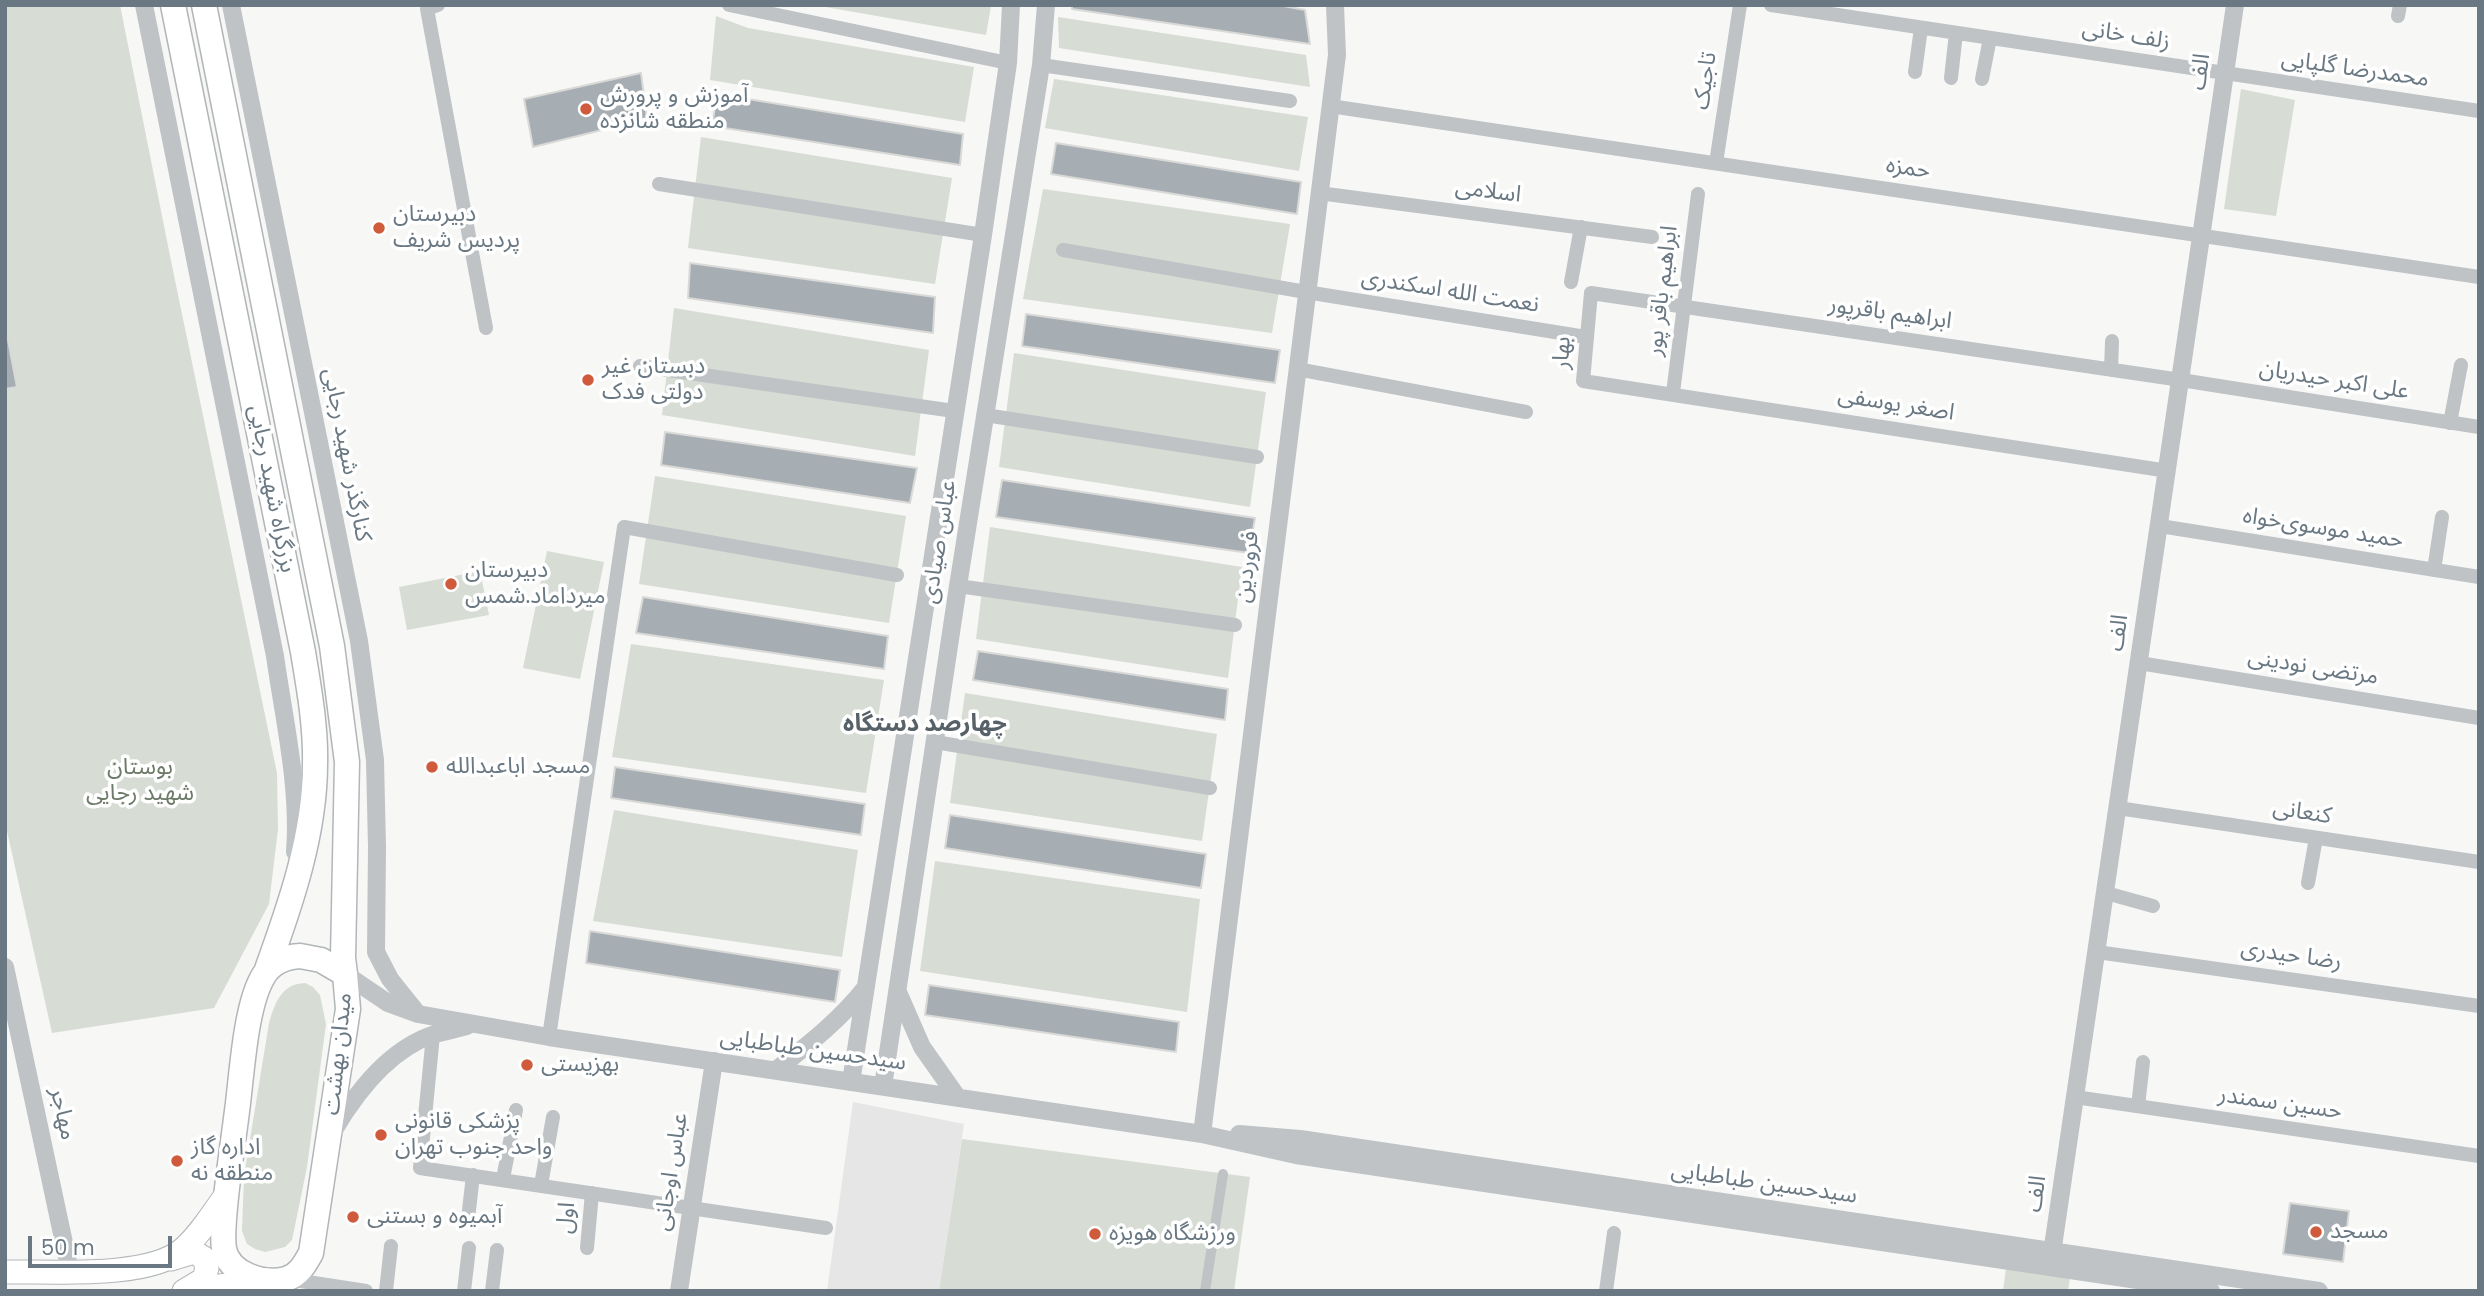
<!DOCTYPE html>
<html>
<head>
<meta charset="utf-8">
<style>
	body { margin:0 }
	#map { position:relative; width:2484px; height:1296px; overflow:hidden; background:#f7f7f5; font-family:Poppins,sans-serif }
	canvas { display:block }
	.frame { position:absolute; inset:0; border:7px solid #697882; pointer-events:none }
	.scale { position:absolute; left:28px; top:1236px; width:144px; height:32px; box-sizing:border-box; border:4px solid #697882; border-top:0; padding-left:9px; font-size:21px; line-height:24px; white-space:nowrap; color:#697882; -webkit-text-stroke:5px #fff; paint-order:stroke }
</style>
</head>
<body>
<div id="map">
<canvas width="2484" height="1296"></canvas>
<div class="frame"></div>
<div class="scale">50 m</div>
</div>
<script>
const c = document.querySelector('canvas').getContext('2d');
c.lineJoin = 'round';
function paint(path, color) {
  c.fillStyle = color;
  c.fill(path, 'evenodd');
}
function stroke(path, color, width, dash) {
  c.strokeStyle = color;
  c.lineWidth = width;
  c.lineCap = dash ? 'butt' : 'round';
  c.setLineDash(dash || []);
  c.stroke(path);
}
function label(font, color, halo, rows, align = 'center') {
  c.font = font + ' Poppins,"Noto Sans Arabic",sans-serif';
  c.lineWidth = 7;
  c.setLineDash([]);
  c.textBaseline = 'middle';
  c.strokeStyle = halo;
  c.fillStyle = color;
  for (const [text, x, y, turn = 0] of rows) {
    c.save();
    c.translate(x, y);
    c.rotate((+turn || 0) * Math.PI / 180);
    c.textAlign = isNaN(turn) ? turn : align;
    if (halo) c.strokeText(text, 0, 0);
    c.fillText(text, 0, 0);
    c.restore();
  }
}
paint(new Path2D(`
	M853,1102L964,1124L939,1291H827Z`), '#e5e6e5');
paint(new Path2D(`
	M5,5H120L170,256L277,773L278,829L269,904L214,1008L52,1033L5,822Z
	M814,5H989L991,6L986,35Z
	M716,16L748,28L974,67L965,122L710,80Z
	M1058,17L1306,55L1310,87L1059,48Z
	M1054,79L1308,117L1299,171L1045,128Z
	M2241,89L2295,100L2276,216L2224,209Z
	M701,137L952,178L935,284L688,248Z
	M1043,189L1290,224L1272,333L1023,299Z
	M674,308L929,350L915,456L662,415Z
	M1014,353L1266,392L1250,507L999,467Z
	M655,476L906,516L889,623L639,584Z
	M990,527L1242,567L1228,678L976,639Z
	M547,551L604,562L580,679L523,668Z
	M480,571L489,615L407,630L399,587Z
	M631,644L884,680L866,793L612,757Z
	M965,693L1217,734L1202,841L950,803Z
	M614,810L858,850L842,957L593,921Z
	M935,861L1200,899L1187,1012L920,971Z
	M305,983L313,987L320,995L326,1024L307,1167L292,1240L285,1247L265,1252L255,1249L247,1244L242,1231L244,1176L269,1023C275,1003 281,984 305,983Z
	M962,1139L1250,1177L1234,1291H939Z
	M2006,1268L2070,1278L2068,1291H2003Z`), '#d7dcd4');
const building = new Path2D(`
	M1072,5H1278L1305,10L1310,44L1072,9Z
	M641,73L647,119L533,147L524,99Z
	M717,94L963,134L960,165L712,126Z
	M1056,143L1301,182L1297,214L1051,174Z
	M690,263L935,297L933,333L688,298Z
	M1026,314L1280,350L1275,383L1022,346Z
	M5,324L17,387L5,389Z
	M665,432L917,468L910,503L661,465Z
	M1002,480L1255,518L1249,553L996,517Z
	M643,597L888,636L884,669L636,633Z
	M978,651L1228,689L1225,720L973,680Z
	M615,767L865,804L861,835L611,798Z
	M950,815L1206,854L1201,888L945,848Z
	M590,931L840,970L835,1002L586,963Z
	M929,985L1179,1022L1176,1052L925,1015Z
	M2290,1203L2349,1211L2343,1262L2283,1254Z`);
paint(building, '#a7aeb3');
stroke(building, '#d9d9d7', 2);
const primary = new Path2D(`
	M171,1259L194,1252L204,1258L207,1268L204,1279L184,1291
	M5,1272C51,1271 147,1279 182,1250C199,1236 213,1213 226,1195
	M188,1290L268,1280`);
const trunk = new Path2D(`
	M173,5L303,652C309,688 316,727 315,764C315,835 290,906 266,972
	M204,5L332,646L347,762L343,958L345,974
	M300,956L321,960L345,974L348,1009L311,1253C305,1264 299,1275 286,1279C263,1285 229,1274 224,1249C222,1236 224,1220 225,1207C228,1175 233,1143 237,1111C242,1075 245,1005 264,975C272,962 285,957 300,956Z`);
stroke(primary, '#b2b7ba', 25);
stroke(trunk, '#b2b6b9', 27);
stroke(new Path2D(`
	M1205,1291L1223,1174`), '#bfc3c6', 10);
stroke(new Path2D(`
	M438,5L427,9L486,328
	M729,5L1008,63
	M1771,5L2479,111
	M2398,16L2400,5
	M1041,65L1290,101
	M1915,72L1921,28
	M1951,78L1956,33
	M1982,79L1990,38
	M1330,106L2479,277
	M1716,163L1740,5
	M659,184L983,235
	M1319,193L1652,237
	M1063,250L1306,292L1586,337
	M1571,282L1581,227
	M640,366L954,411
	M1297,369L1526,412
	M2111,370L2112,341
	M1673,393L1698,194
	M985,415L1257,457
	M2450,423L2461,365
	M2168,471L1583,381L1591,293L2181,380L2479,427
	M2160,526L2479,577
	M2434,570L2442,517
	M958,586L1235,625
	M2139,663L2479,718
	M935,742L1210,788
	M2118,808L2479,862
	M2308,883L2316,838
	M2106,893L2153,906
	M2097,952L2479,1006
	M433,1035L420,1168L826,1228
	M549,1037L624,527L897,575
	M2075,1097L2479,1156
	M2138,1106L2143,1062
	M503,1179L516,1110
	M541,1185L553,1117
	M468,1219L473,1175
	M587,1248L592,1193
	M288,1279L366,1291
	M386,1291L391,1246
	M464,1291L469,1248
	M492,1291L497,1250
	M1606,1291L1614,1233`), '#bfc3c6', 14);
stroke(new Path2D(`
	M144,5L275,656C284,720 300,787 295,852
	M231,5L359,641L375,760L377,847L376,952L390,979L418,1014
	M5,967L70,1271
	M345,974L388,1003L418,1014L549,1037L1202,1134L1296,1155L2211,1291
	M898,992L922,1047L958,1098
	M776,1070C809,1044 840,1020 866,987
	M851,1082L983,235L1008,63L1011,5
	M883,1086L958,586L1041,65L1046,5
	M334,1130C357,1091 391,1048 435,1034C446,1031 457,1029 467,1026
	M1202,1134L1337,55L1335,5
	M1239,1134L1300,1139L2319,1291
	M2050,1267L2235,5
	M679,1291L714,1061`), '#bfc3c6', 18);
stroke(primary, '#fff', 23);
stroke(trunk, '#fff', 24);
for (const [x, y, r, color] of [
	[586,109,7,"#d05b3c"],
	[379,228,7,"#d05b3c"],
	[588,380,7,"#d05b3c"],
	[451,584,7,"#d05b3c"],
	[432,767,7,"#d05b3c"],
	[527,1065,7,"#d05b3c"],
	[381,1135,7,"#d05b3c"],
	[177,1161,7,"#d05b3c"],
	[353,1217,7,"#d05b3c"],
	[2316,1232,7,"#d05b3c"],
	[1095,1234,7,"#d05b3c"]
]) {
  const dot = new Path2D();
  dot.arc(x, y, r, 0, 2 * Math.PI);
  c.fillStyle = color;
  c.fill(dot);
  stroke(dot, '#fff', 2.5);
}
label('23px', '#697882', '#fff', [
	["زلف خانی",2126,36,9],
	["محمدرضا گلپایی",2355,70,8],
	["الف",2201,72,-82],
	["تاجیک",1706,81,-82],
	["حمزه",1908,169,8],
	["اسلامی",1488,192,7],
	["ابراهیم باقر پور",1663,291,-83],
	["نعمت الله اسکندری",1450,292,9],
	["ابراهیم باقرپور",1890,314,8],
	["بهار",1563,353,-87],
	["علی اکبر حیدریان",2334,381,9],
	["اصغر یوسفی",1896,405,9],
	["کنارگذر شهید رجایی",346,455,79],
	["بزرگراه شهید رجایی",271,489,79],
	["حمید موسوی‌خواه",2323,529,9],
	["عباس صیادی",940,542,-81],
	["فروردین",1248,567,-83],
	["الف",2119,633,-82],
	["مرتضی نودینی",2313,668,9],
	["کنعانی",2302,813,9],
	["رضا حیدری",2291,956,8],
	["سیدحسین طباطبایی",813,1051,8],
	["میدان بهشت",339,1054,-84],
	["حسین سمندر",2280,1104,8],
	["مهاجر",62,1114,78],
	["عباس اوجانی",672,1172,-81],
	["سیدحسین طباطبایی",1764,1184,8],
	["الف",2037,1194,-82],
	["اول",567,1218,-85]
]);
label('23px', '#697882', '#fff', [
	["آموزش و پرورش",600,96],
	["منطقه شانزده",600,122],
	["دبیرستان",393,215],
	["پردیس شریف",393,241],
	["دبستان غیر",602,367],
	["دولتی فدک",602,393],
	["دبیرستان",465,571],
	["میرداماد.شمس",465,597],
	["مسجد اباعبدالله",446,767],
	["بهزیستی",541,1065],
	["پزشکی قانونی",395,1122],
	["واحد جنوب تهران",395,1148],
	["اداره گاز",191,1148],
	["منطقه نه",191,1174],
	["آبمیوه و بستنی",367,1217],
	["مسجد",2330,1232],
	["ورزشگاه هویزه",1109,1234]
], 'left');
label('23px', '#6c7a68', '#fff', [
	["بوستان",140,768],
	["شهید رجایی",140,794]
]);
label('bold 24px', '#576168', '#fff', [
	["چهارصد دستگاه",925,725]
]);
</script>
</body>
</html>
